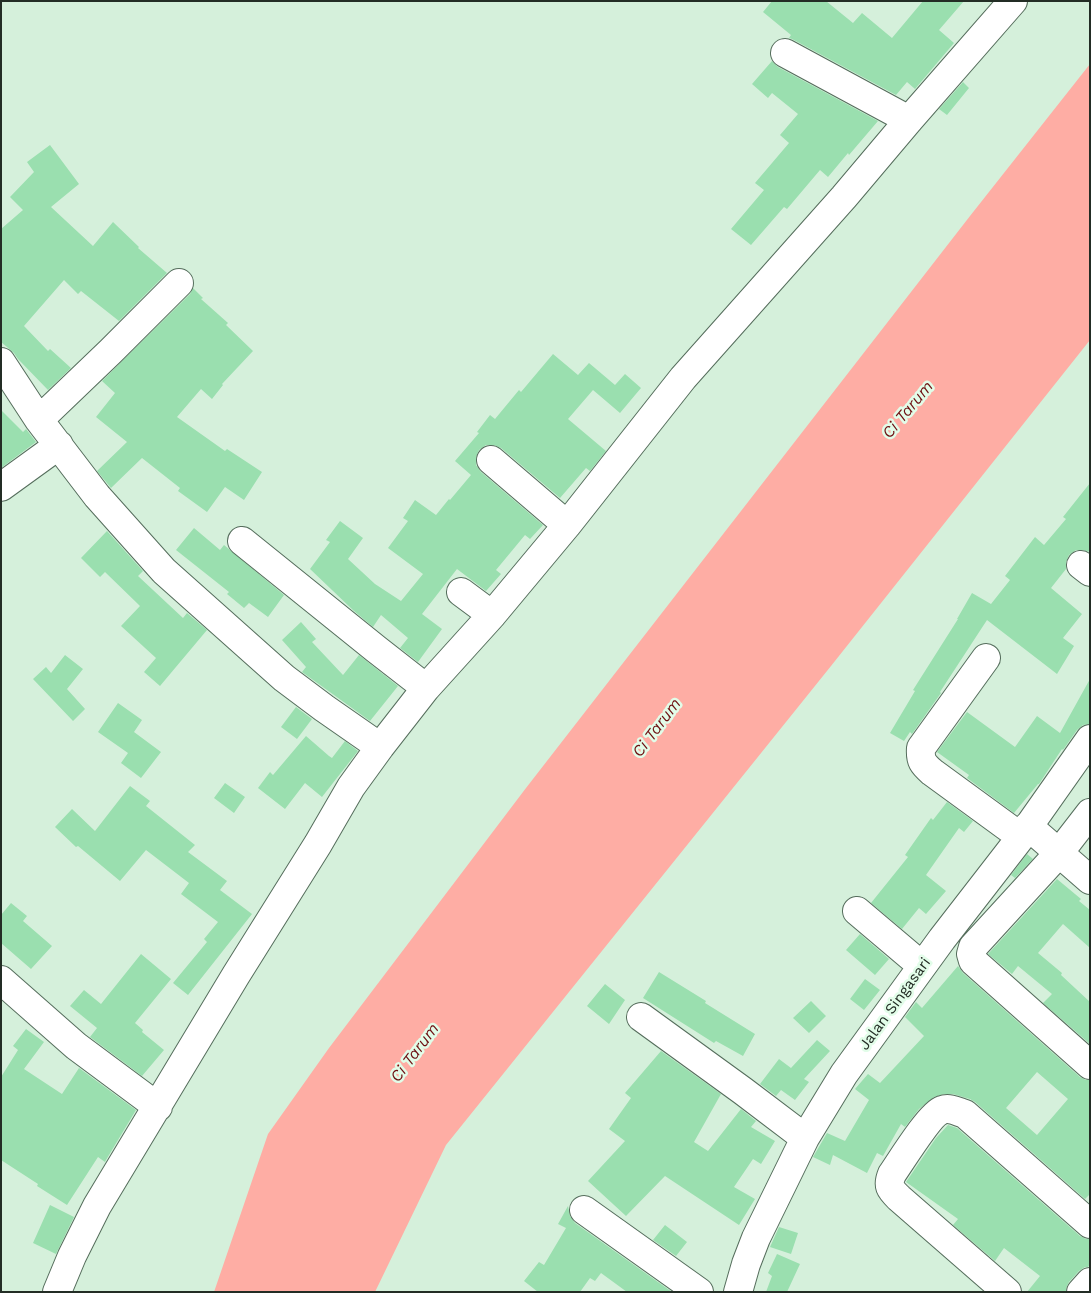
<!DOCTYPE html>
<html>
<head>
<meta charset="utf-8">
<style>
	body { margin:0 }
	#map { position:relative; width:1091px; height:1293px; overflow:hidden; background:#d5f0db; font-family:"Work Sans",sans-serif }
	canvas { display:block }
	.frame { position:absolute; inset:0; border:2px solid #232d25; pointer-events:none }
</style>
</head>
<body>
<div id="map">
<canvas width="1091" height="1293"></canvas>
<div class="frame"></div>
</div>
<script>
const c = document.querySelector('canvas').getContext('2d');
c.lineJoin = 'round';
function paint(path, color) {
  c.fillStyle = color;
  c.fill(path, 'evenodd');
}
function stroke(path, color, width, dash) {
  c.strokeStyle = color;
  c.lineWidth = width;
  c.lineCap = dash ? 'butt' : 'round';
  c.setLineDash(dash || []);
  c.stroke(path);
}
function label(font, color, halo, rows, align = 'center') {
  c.font = font + ' "Work Sans",sans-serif';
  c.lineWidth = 5;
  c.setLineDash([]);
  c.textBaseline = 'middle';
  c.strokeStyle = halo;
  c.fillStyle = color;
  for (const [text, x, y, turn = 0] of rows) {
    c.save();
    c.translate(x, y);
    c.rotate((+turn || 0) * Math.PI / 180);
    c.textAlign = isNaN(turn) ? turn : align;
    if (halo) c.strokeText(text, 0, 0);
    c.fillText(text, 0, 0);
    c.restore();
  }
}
paint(new Path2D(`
	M1090,64V340L831,666L446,1145L375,1292H214L268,1134L329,1048L526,788L970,216Z`), '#feada4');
paint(new Path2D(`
	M772,1H826L853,23L862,13L892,38L923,1H964L939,30L954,43L915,89L907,82L896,95L792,39L789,38L791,35L763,12Z
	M772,61L778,67L878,121L849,155L848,153L828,177L820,170L787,209L784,207L751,245L731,229L764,190L755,183L789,143L780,135L798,114L772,93L768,98L752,84Z
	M963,82L969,88L947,115L939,109Z
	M50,145L79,184L51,207L93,246L113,222L139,247L138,248L167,273L119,321L81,291L78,294L64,280L24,326L48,351L50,349L71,368L48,390L18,359L14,353L1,342V229L23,210L10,197L34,172L27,162Z
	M193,288L203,298L201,299L228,323L226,325L253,351L222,384L223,385L212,399L201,389L177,417L225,451L227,449L262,472L244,500L225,487L207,512L178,491L180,488L142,458L111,488L97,471L127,442L96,417L115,393L102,381L190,294Z
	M553,354L578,375L589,363L615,385L625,374L641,388L620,413L593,390L568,419L606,451L590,471L586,468L560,498L501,448L494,445H486L479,450L476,457V465L481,472L543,525L530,539L525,535L496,570L501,574L486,591L457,569L422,614L442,629L418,662L400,648L408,638L381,615L373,627L354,611L310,569L330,542L326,540L340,521L363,538L348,559L375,584L401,601L423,574L388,548L408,521L403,518L415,500L436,515L449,499L450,500L471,475L455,461L479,433L477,432L490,415L495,419L519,390L521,392Z
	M1,410L23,432L26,429L36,442L1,468Z
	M1090,483V552L1083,550H1076L1069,555L1066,562V569L1051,588L1082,614L1063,638L1074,646L1057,674L987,620L940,692L941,693L912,734L910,732L904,741L890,733L915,691L913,690L958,619H957L972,593L991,604L1010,580L1005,576L1035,537L1044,545L1066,519L1063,517Z
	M194,528L220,550L224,545L284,595L268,617L249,603L244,608L227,594L229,592L176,550Z
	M107,531L143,571L138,576L183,618L187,613L207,630L160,686L144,672L156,658L121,626L140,606L105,572L100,577L81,558Z
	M301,622L316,639L312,642L343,675L359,655L398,686L370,721L302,672L306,667L282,640Z
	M65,655L83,669L67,689L85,709L73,721L33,679L46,667L51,673Z
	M1090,679V724L1083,725L1077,730L1063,750L1062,749L1039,784H1038L1014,813L967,778L969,775L937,752L967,712L1015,747L1037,716L1060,733Z
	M118,703L142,720L134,732L161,752L141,778L121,763L128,753L98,732Z
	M296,707L312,719L297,739L281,727Z
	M306,736L329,756L332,758L345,741L358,751L322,797L305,783L285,809L258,788L270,772L273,775Z
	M225,783L245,797L234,813L214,798Z
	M130,786L150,801L146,806L195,845L188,852L227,881L220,890L252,914L188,995L173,983L207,942L204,939L218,922L181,894L189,883L146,850L120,881L78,846L76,847L55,827L72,809L95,831Z
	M947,802L973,821L964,832L959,828L926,875L946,891L926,914L919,908L902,929L871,903L908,857L905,855L931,818L933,820Z
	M1027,854L1033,859L1015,878L1011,875Z
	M1057,879L1081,899L1079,901L1090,910V948L1063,924L1038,953L1062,973L1061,975L1090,1002V1044L1043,1003L1052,994L1018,966L1012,974L988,954Z
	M11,903L27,916L23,921L52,946L31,969L1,943V915Z
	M860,934L889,959L875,975L846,950Z
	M141,954L171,979L135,1023L143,1030L142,1032L164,1050L142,1076L90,1037L97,1028L70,1006L84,990L101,1004Z
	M958,966L963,973L1080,1077L1086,1080H1090V1194L1085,1199L975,1102L970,1099L953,1094H944L934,1097L919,1109L905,1127L901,1124L883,1156L877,1153L867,1173L833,1155L830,1165L813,1157L827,1133L845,1141L869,1100L855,1089L868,1074L880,1083L924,1036L905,1017L916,1002L922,1008ZM1037,1072L1068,1099L1037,1135L1006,1108Z
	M659,972L706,1001L705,1003L755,1034L743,1056L716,1041L714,1043L643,998Z
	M865,979L880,990L864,1010L850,999Z
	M605,984L625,1000L609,1024L587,1006Z
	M811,1001L826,1016L809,1033L793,1018Z
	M26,1029L44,1042L24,1069L62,1094L79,1068L136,1110L106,1160L105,1162L98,1157L67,1205L37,1186L38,1184L1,1160V1077L18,1050L13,1046Z
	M817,1040L830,1051L804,1079L809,1082L795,1100L781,1090L776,1096L760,1084L779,1059L791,1068Z
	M661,1051L721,1094L694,1142L708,1151L741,1109L756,1121L751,1127L775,1141L761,1164L753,1159L734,1187L755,1199L739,1225L665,1176L626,1216L588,1181L625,1141L609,1129L631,1098L625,1093Z
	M948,1125L957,1128L1080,1236L1086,1239H1090V1264L1088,1267H1085L1079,1271L1069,1282L1066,1288V1292H1027L1040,1276L1004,1248L995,1261L953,1225L958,1219L906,1182L936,1138Z
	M50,1205L74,1217L56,1254L33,1243Z
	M568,1206L570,1216L575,1223L672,1292H627L601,1273L595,1281L590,1278L580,1292H538L524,1281L539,1262L544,1265L566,1228L558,1224Z
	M665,1225L687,1242L676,1256L653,1240Z
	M779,1227L798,1233L791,1254L770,1247Z
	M777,1254L800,1264L787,1292H766L772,1276L768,1273Z`), '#9adfaf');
const minor = new Path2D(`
	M785,53L909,120
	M1,362L39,420L97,496L164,571L284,678L324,708L380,747
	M39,420L111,351L179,283
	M491,460L567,525
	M1,487L59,445
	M242,541L376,649L426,688
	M1081,565L1090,572
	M461,592L492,615
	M986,658L921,748C920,761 923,764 932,772L1021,837
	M1090,813L1059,853L973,947L971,954L973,961L1090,1065
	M1028,826L1090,880
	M857,911L922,966
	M1,980L76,1046L158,1107
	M641,1017L743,1091L805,1138
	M584,1210L699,1292
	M57,1292L72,1256L97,1206L236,975L318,844L351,787L380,747L426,688L492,615L567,525L683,378L844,197L909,120L1013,1
	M738,1292L746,1264L756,1238L805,1138L844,1074L942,939L1021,837L1090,739
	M1007,1292L899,1198C890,1189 887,1186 892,1174C901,1161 930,1114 942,1110C950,1107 958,1112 965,1114L1090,1224
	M1081,1292L1090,1282`);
stroke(minor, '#556d5c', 30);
stroke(minor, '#fff', 28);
label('15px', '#232d25', '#e2fde9', [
	["Jalan Singasari",895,1004,-54]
]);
label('italic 16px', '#6d0e10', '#e2fde9', [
	["Ci Tarum",908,410,-50],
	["Ci Tarum",657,728,-53],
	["Ci Tarum",415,1053,-53]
]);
</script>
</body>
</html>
